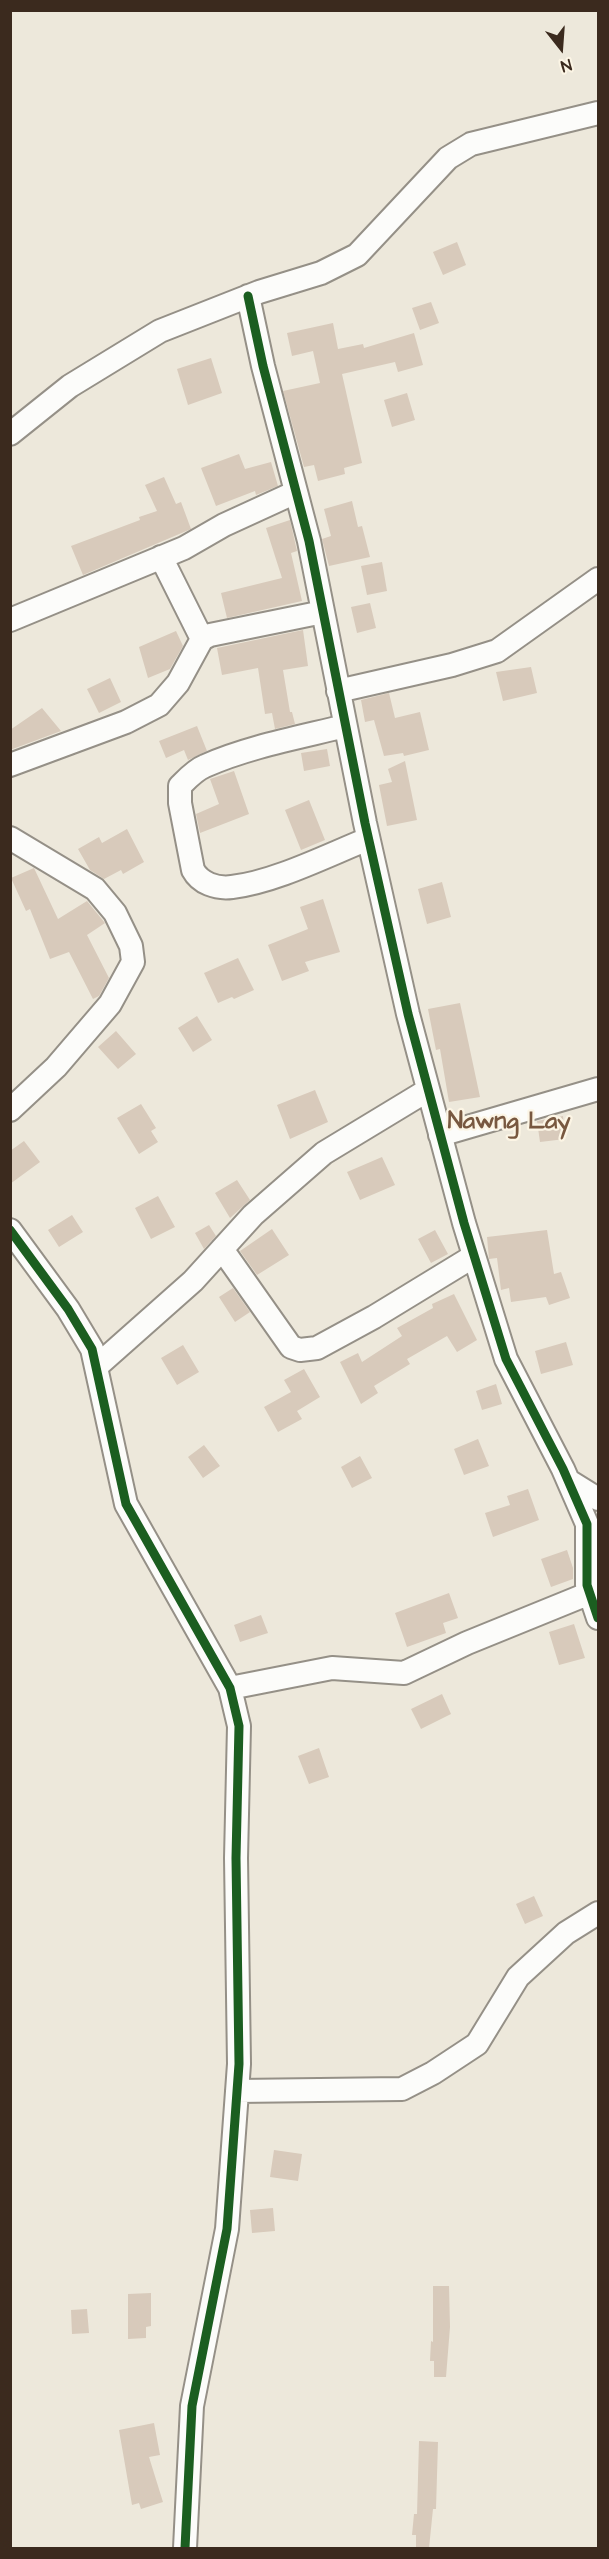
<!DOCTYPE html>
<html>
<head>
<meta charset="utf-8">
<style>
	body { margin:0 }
	#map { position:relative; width:609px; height:2559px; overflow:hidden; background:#ede8db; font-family:"Architects Daughter",sans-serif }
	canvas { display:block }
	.frame { position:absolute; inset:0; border:12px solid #3b2a1e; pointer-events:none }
	.north { position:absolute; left:531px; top:18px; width:60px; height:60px; -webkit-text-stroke:4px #fcf5e5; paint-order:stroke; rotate:163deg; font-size:16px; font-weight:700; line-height:24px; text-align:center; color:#3b2a1e }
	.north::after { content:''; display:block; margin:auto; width:21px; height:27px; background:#3b2a1e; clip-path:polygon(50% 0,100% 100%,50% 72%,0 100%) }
</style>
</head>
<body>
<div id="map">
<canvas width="609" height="2559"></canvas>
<div class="frame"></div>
<div class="north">N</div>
</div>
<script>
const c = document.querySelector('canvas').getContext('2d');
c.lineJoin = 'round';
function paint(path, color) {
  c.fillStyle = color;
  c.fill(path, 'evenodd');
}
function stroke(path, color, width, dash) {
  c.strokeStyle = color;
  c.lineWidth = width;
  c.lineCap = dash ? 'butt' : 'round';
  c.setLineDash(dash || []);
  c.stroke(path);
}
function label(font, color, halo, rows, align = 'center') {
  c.font = font + ' "Architects Daughter",sans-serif';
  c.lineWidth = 4.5;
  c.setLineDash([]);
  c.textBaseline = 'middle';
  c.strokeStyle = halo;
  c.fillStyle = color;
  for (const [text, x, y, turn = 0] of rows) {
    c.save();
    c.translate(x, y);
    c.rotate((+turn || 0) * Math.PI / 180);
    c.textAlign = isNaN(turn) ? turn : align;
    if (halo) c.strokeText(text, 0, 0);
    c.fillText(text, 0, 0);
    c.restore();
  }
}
paint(new Path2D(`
	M457,242L466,265L443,275L433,252Z
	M431,302L439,323L420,330L412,308Z
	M333,323L338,349L363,344L364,348L414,333L423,365L398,372L395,362L342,374L362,463L344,468L345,474L318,481L314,465L304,467L283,391L320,383L313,351L292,356L287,333Z
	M211,358L222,393L188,405L177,369Z
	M407,393L415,420L392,427L384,400Z
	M239,454L245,469L271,462L278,486L256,495L255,491L216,506L201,468Z
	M164,477L176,504L181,502L191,529L83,575L71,546L140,520L139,517L157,511L145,485Z
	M352,501L358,527L362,526L370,557L329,566L322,539L331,536L324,509Z
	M290,520L297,551L291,553L302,601L227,618L221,593L282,578L266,528Z
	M382,562L387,591L367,595L361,566Z
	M370,603L376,628L357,633L351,607Z
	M303,630L308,666L283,670L290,712H292L295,724L275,729L272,713L265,714L258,668L222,675L217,648Z
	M176,631L183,646L170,669L148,678L139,647Z
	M531,667L537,693L503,701L496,672Z
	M110,678L121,702L99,713L87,689Z
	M389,693L395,718L420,712L429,750L404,756L403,753L384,756L374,720L365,722L361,700Z
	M42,708L61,731L10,750V730Z
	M197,726L207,751L188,760L184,750L166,758L159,741Z
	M327,749L330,766L304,771L301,753Z
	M405,761L417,820L387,826L379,785L392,782L388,769Z
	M234,771L249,814L200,833L196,814L219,804L210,779Z
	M309,800L325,840L301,850L285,810Z
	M127,829L144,862L123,874L121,870L104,879L90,870L78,849L99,837L102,843Z
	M34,868L58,919L87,901L105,923L87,935L109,978L99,996L93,999L69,952L50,959L30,909L26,911L11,878Z
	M442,882L451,917L427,924L418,889Z
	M323,899L340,952L305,962L309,971L282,981L268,945L308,929L300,907Z
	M238,958L254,990L234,999L232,997L218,1003L204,973Z
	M460,1003L480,1097L449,1102L440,1049L436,1050L428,1009Z
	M197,1016L212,1040L193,1052L178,1028Z
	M116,1031L136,1054L118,1069L98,1047Z
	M315,1090L328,1122L290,1139L277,1105Z
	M141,1104L156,1128L151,1131L158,1142L139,1154L117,1118Z
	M563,1116L565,1139L540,1142L537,1121Z
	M24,1141L40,1162L10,1184V1151Z
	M382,1157L395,1185L360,1200L347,1172Z
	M237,1180L250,1200L230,1218L215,1193Z
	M158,1196L175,1227L151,1239L135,1208Z
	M72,1215L83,1232L59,1247L48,1230Z
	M209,1225L216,1236L204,1249L195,1233Z
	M272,1229L289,1255L257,1275L240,1251Z
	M435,1230L448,1254L431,1263L418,1239Z
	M547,1230L554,1274L561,1272L570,1298L549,1305L546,1297L511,1302L509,1288L501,1290L497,1258L489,1259L487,1237Z
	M233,1288L250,1312L235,1322L219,1297Z
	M454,1294L477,1340L457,1352L447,1336L407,1359L410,1364L374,1386L378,1393L361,1404L340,1362L358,1353L362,1362L402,1336L397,1328L433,1308L432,1304Z
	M566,1342L573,1365L541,1374L535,1351Z
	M183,1345L199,1372L177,1385L161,1358Z
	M304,1369L320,1397L297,1411L302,1419L278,1432L264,1407L291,1392L284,1380Z
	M496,1384L502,1404L482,1410L476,1391Z
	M478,1439L489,1466L464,1475L454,1449Z
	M204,1445L220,1466L203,1478L188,1457Z
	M360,1456L372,1478L352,1488L341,1467Z
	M528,1489L539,1520L493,1537L485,1513L510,1505L507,1496Z
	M567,1550L573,1568V1579L551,1587L541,1559Z
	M449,1593L458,1618L443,1623L446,1633L407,1647L395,1613Z
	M261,1615L268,1633L240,1642L234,1625Z
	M574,1624L585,1658L559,1665L549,1632Z
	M442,1694L451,1714L421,1729L411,1709Z
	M319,1748L329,1777L309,1784L298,1756Z
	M534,1896L543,1916L525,1924L516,1904Z
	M274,2150L302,2154L298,2181L270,2177Z
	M273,2208L275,2231L252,2233L250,2210Z
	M433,2286H449L450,2327L446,2377H434V2361H430L431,2341L433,2342Z
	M151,2293V2326L146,2327V2338L128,2339V2294Z
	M87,2309L89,2333L72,2334L71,2310Z
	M154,2423L160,2455L149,2457L163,2502L141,2509L139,2503L132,2505L119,2430Z
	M419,2441L438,2442L436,2509H433L429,2548H416V2535H412L414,2514H417Z`), '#d8cabb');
const street = new Path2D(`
	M248,296L263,366L309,541L365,823L408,1014L464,1223L506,1359L563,1469L587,1524V1585L598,1618
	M10,434L70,386L160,331L259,292L321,273L357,255L448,158L471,144L598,113
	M161,557L202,639
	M10,620L184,548L224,525L296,492
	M338,691L452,665L497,651L598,579
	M345,726C301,737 247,747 205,766C195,770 187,779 180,786V803L193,870C200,883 216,889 232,887C275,882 328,855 368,839
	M10,765L126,722L159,705L178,683L202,639L210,635L323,612
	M10,838L95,889L115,913L131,946L133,962L110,1004L56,1067L10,1110
	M440,1135L598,1089
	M10,1230L68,1309L92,1349L126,1504L230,1688L239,1726L236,1858L239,2064L227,2229L192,2406L185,2548
	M222,1249L291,1347L300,1350L317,1348L374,1317L474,1256
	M96,1367L193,1281L253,1215L324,1153L428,1090
	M569,1481L598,1499
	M230,1688L332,1668L404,1673L467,1643L590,1593
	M237,2091L402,2089L433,2073L477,2044L518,1977L566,1933L598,1913`);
stroke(street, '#959087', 26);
stroke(street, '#fcfcfa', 22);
stroke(new Path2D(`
	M248,296L263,366L309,541L365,823L408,1014L464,1223L506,1359L563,1469L587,1524V1585L598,1618
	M10,1230L68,1309L92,1349L126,1504L230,1688L239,1726L236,1858L239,2064L227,2229L192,2406L185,2548`), '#1b5e20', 9);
label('bold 24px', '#785840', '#fcf5e5', [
	["Nawng Lay",509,1123]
]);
</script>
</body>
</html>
